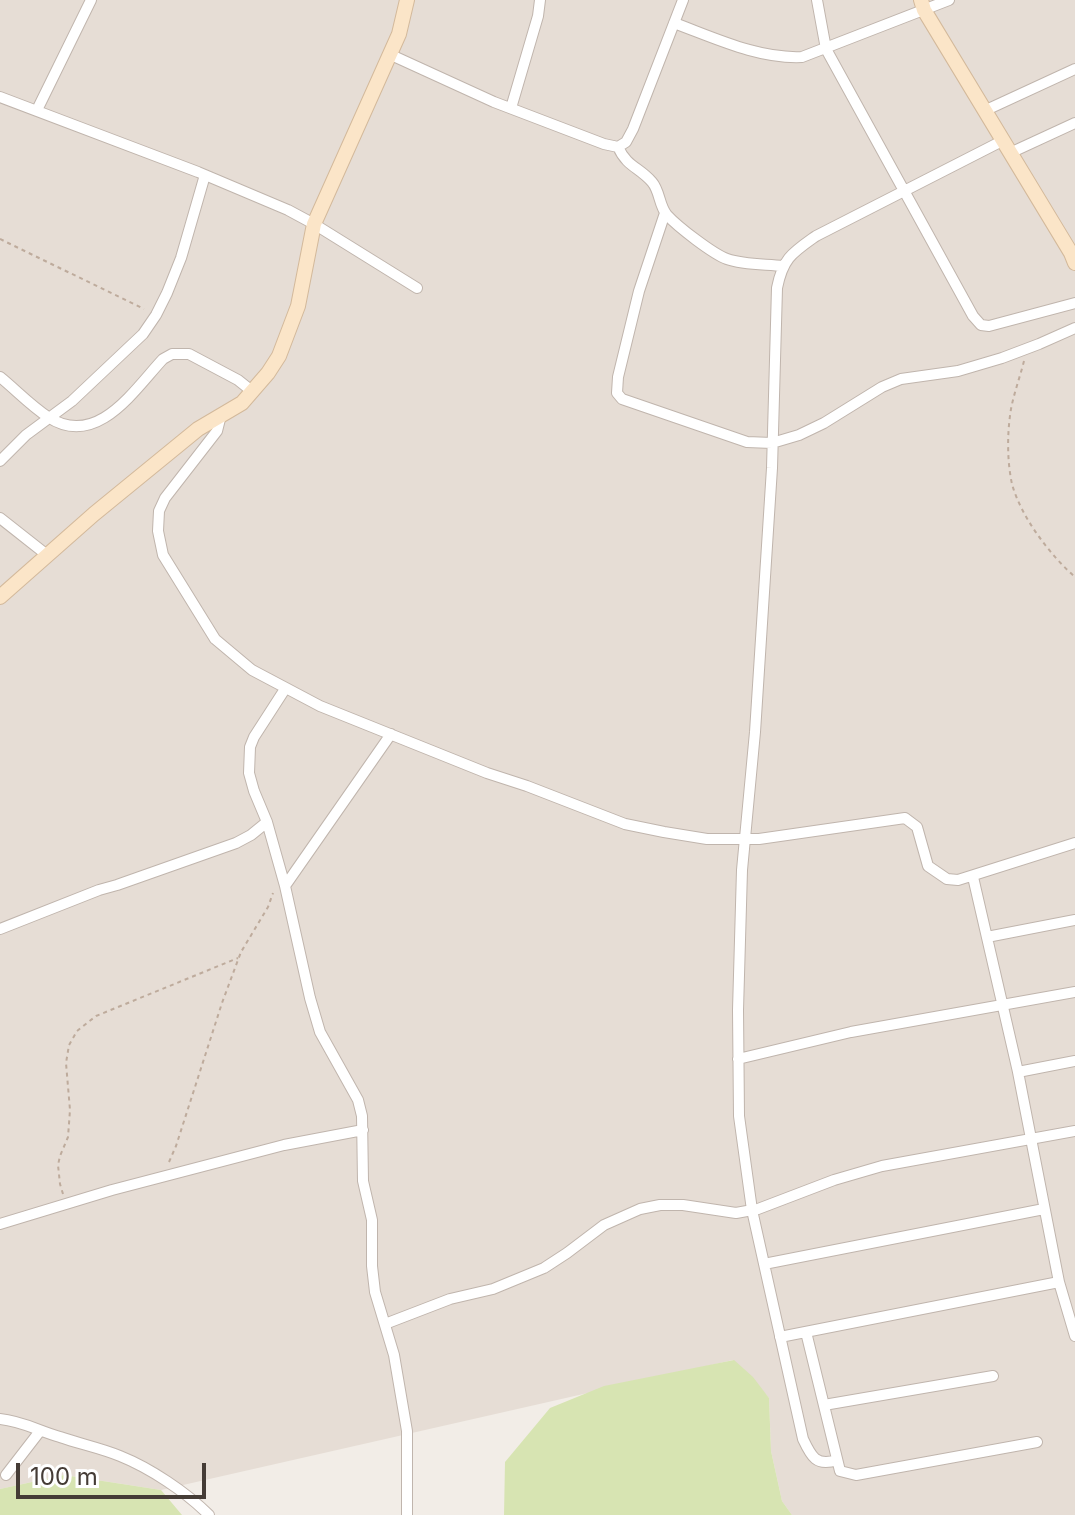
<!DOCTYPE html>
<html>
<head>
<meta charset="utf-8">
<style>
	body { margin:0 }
	#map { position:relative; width:1075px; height:1515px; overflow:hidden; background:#f2ede7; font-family:Inter,sans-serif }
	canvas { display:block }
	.scale { position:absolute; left:16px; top:1463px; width:190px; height:36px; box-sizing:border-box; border:4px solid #453c36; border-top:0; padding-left:10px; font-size:24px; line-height:28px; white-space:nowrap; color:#453c36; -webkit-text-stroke:6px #fff; paint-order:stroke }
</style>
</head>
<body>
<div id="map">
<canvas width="1075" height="1515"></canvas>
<div class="scale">100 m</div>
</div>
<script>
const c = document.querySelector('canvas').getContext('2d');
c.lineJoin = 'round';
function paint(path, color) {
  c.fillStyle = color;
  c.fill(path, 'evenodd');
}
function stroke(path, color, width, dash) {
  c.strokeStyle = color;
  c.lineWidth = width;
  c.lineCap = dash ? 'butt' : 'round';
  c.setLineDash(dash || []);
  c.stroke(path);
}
paint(new Path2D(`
	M0,0H1075V1515H792L782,1501L771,1451L769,1398L733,1360L161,1490L64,1475L0,1489Z`), '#e6ddd5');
paint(new Path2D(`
	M734,1360L753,1377L769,1398L771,1451L782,1501L792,1515H504L505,1462L550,1408L604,1386Z
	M64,1475L161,1490L182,1515H0V1489Z`), '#d7e4b2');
const street = new Path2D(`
	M817,0L826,49L973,316L981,325L989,326L1075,303
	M674,23C715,38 758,59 802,57L949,0
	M389,54L494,102L604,144L618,147L626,142L633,129L683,0
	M0,97L198,172L288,210L314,224L417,288
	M511,108L538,16L540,0
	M37,110L91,0
	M984,111L1075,69
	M618,147C627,167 639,167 652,182C660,191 659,206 667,215C678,227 713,254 727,259C744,265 765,264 783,266
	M1010,153L1075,123
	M665,213L639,291L618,377L617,393L622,399L747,442L772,443L799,435L824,423L882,387L901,379L958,371L1002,358L1039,344L1075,328
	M0,377C16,390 31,406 48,417C97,449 134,390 163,359L172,354H189L238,380L253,392
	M221,415L217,431L165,498L159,511L158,531L163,555L215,639L252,670L320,706L487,773L527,786L625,824L664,832L707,839H759L905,818L917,827L928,866L947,879L958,880L1075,843
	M0,461L26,435L72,401L143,334L156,315L167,293L181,258L205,175
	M0,518L47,555
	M285,689L254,737L250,747L249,773L254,791L267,822L285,886L310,998L320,1032L358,1100L362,1116L363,1181L372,1220V1266L375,1292L394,1355L407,1431V1515
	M973,877L1018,1072L1059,1282L1075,1336
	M285,886L391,734
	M0,929L99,890L117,885L236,843L251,835L267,822
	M987,937L1075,920
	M738,1059L851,1032L1075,992
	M1018,1072L1075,1061
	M0,1224L112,1190L284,1145L363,1130
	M764,1264L1044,1209
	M385,1324L450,1299L493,1289L544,1268L567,1253L604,1225L640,1209L660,1205H683L736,1213L758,1209L834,1180L882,1166L1075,1131
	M806,1332L840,1471L856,1475L1037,1442
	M780,1337L1059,1282
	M824,1405L993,1376
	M0,1419C22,1421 39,1431 60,1437C80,1444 101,1448 120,1456C150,1468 186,1492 209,1515
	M837,1460C816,1467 811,1456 803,1439L752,1210L739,1116L738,1010L742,870L755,732L772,468L777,288C783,258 792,253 816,236L1002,141
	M6,1475L40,1431`);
const secondary = new Path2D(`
	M921,0L924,10L1071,253L1075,263
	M0,597L94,514L198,429L242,403L268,373L279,356L298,306L314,224L399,34L407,0`);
stroke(street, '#c0b5ad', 12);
stroke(secondary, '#d3b99b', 16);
stroke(new Path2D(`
	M0,239L144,309
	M1024,361C1020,377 1014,393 1011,409C1007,433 1007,461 1012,484C1021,517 1050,555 1075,577
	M169,1162L176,1146L222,1003L241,952L268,907L273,893
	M63,1194L60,1184L58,1165L60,1156L68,1137L70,1110L66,1063L69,1045L77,1031L96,1016L238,958`), '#beab9c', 2, [4, 4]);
stroke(street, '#fff', 10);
stroke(secondary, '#fbe5c8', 14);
</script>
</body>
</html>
